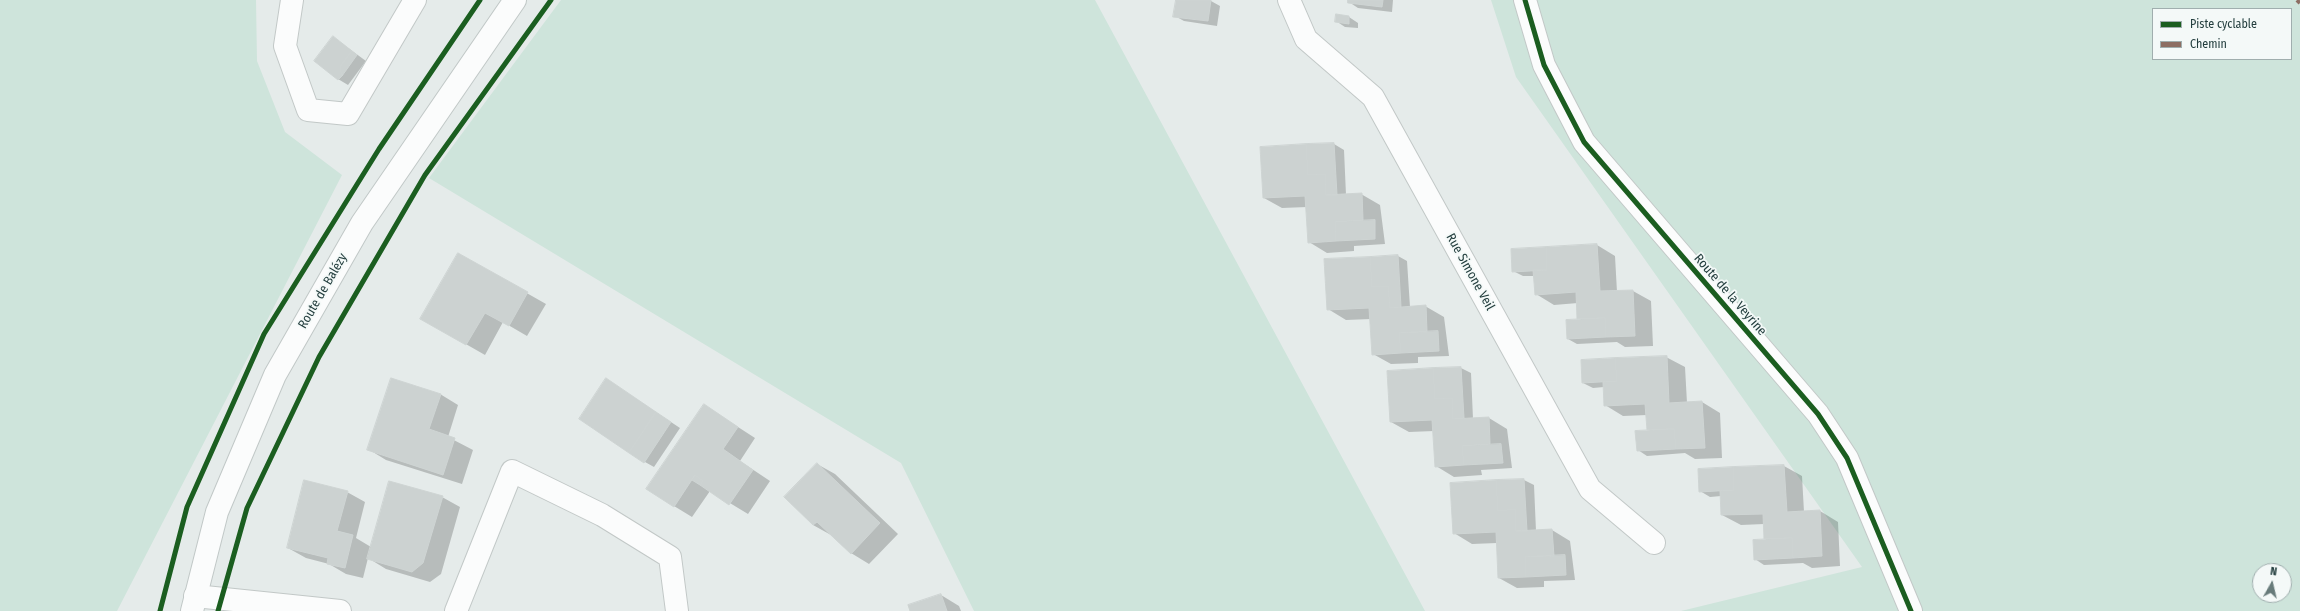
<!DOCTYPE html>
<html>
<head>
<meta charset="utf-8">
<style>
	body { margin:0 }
	#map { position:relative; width:2300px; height:611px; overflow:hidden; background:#e5ebea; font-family:"Fira Sans Condensed",sans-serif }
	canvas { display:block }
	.legend { position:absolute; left:2152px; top:8px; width:140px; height:52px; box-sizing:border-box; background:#f4f9f8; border:1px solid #a0aeae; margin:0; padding:5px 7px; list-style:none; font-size:12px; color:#233e3e }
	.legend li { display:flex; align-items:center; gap:8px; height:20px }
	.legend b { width:20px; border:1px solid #a0aeae }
	.north { position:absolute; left:2252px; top:563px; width:40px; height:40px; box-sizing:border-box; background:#f4f9f8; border:1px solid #a0aeae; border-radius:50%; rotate:8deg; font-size:11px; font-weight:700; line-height:16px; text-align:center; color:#233e3e }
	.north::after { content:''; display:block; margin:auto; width:14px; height:18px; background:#677b7a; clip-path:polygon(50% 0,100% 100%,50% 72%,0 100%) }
</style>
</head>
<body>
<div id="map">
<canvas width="2300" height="611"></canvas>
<ul class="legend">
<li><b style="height:5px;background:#1b5e20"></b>Piste cyclable</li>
<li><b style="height:5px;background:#8d6e63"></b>Chemin</li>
</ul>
<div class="north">N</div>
</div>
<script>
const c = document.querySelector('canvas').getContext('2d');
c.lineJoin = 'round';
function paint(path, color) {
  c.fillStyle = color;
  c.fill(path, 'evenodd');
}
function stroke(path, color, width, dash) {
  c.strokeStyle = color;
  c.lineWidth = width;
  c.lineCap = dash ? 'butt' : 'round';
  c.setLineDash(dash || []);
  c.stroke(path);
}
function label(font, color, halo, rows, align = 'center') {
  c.font = font + ' "Fira Sans Condensed",sans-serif';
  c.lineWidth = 3.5;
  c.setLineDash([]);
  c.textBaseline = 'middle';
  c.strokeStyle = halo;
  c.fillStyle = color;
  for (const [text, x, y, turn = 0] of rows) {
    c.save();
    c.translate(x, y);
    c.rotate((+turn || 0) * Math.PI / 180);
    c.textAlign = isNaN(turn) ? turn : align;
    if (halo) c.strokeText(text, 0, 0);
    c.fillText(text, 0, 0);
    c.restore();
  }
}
paint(new Path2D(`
	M0,0H256L257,61L285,132L342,175L117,611H0Z
	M561,0H1095L1425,611H974L901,463L429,178Z
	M1491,0H2300V611H1681L1862,567L1516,77ZM2153,9H2291V59H2153ZM2260,571H2284V595H2260Z`), '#cee4db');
paint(new Path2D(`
	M1177,0L1211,1L1220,6L1217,26L1184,21L1175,16Z
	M1349,0H1393L1392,12L1358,8L1349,2Z
	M1349,17L1358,23V28L1345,27L1336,21Z
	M333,37L366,61L348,85L338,79Z
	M1334,144L1344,150L1346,195L1361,194L1380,205L1385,244L1354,246V251L1327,253L1309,242L1307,207L1282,208L1264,198L1306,145Z
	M1597,245L1615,256L1617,292L1633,291L1651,301L1653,346L1625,347L1617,342L1577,344L1568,339L1581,320L1578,318V303L1554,305L1536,294L1534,276H1523L1513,271L1512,250Z
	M458,254L546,304L527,336L503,322L485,355L422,319Z
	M1398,256L1407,261L1410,307L1425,306L1444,317L1449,356L1418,357V363L1391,364L1373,354L1371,319L1346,320L1328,309Z
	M1666,357L1685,367L1687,403L1702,402L1720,413L1722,458L1695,459L1685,453L1647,456L1638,450L1651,431L1648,430L1647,415L1623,416L1605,405L1604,387L1593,388L1583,383Z
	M1461,368L1471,373L1473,419L1489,418L1507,429L1512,468L1481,470L1482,475L1454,477L1436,466L1434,431L1409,432L1391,422L1388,372Z
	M606,379L680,428L654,467L645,462Z
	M440,394L458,405L448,437L473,450L462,484L386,460L368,449Z
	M704,405L755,438L740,461L770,481L748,514L710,491L692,517L674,506Z
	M817,464L835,474L898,534L869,564L851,553L831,535L813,525Z
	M1784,466L1802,476L1804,512L1820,511L1838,522L1840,566L1812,568L1803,563L1764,565L1755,559L1768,541L1765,539L1764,524L1741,525L1722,515L1721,496L1710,497L1700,491Z
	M1524,480L1534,485L1536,531L1552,530L1570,541L1575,580L1544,581V587L1517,588L1499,578L1497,543L1472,544L1454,533L1451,484Z
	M347,492L365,502L356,538L371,547L442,497L460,507L441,574L430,582L386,569L368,558L363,578L346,574L329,564L306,558L288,548Z
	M941,595L959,606L961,611H911Z`), '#0003');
const building = new Path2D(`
	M1176,0H1211L1208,21L1173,17Z
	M1348,0H1383L1382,7L1348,3Z
	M1336,14L1349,16V24L1335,22Z
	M333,36L352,51L340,67L342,76L338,80L314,61Z
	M352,51L357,55L342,76L340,67Z
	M1334,143L1337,195H1326L1325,174L1308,175L1306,144Z
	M1306,144L1308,175L1325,174L1326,195L1362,193L1363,220L1335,222L1336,241L1308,243L1305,196L1263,198L1260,147Z
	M1375,220V239L1336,241L1335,222Z
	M1597,244L1600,291L1633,290L1635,336L1606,337L1605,318L1577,319L1576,292L1535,295L1533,270H1547L1546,247Z
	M1546,247L1547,270L1512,272L1511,249Z
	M458,253L528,292L509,326L485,313L466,345L420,319Z
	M1398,255L1401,307L1390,308L1388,286L1372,287L1370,257Z
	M1370,257L1372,287L1388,286L1390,308L1426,305L1427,332L1399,333L1401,353L1372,355L1369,308L1327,310L1324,259Z
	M1605,318L1606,337L1567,339L1566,320Z
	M1438,331L1439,351L1401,353L1399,333Z
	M1667,356L1669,403L1702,401L1705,448L1676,449L1674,429L1647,430L1645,404L1604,406L1603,382L1617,381L1615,358Z
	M1615,358L1617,381L1582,383L1581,360Z
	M1461,367L1464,418L1453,419L1452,398L1435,399L1433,368Z
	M1433,368L1435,399L1452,398L1453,419L1489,417L1490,444L1462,446L1464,465L1435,467L1432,420L1390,422L1387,371Z
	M391,378L441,394L429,429L455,438L443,475L367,450Z
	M606,378L656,412L629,453L579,419Z
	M704,404L738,427L723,449L753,470L729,505L700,485L703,481L695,475L674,507L646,489Z
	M656,412L671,422L644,463L629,453Z
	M1674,429L1676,449L1637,451L1635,431Z
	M1501,444L1503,463L1464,465L1462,446Z
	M817,463L880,523L851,554L817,522L813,525L784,497Z
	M1784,465L1787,512L1820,510L1822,556L1793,558L1792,538L1764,539L1763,514L1721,515L1720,491L1734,490L1733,467Z
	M1733,467L1734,490L1699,492L1698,469Z
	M695,475L703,481L700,485L692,480Z
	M1524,479L1527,531H1516L1515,509L1498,511L1496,480Z
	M304,480L348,491L337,531L353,535L345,568L327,564L328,558L287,548Z
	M1496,480L1498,511L1515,509L1516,531L1552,529L1554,556L1525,557L1526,577L1498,578L1496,532L1453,534L1450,483Z
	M389,481L443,496L423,563L412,572L367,559Z
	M1792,538L1793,558L1754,560L1753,540Z
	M1565,555L1566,575L1526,577L1525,557Z
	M941,594L947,611H910L908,605Z`);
paint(building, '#ccd2d1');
stroke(building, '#ced4d3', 1);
const service = new Path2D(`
	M292,0L285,46L308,110L348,114L415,0`);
const minor = new Path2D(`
	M1289,0L1306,39L1373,97L1590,489L1654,543
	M1525,0L1544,65L1584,142L1818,414L1847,458L1911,611
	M195,596L340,611
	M456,611L512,471L602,515L670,557L677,611`);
const secondary = new Path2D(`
	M192,611L217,512L275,375L362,223L515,0`);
stroke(service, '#c2c8c7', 24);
stroke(minor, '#c2c8c7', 24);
stroke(secondary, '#c1c8c7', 24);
stroke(service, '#fbfcfc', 22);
stroke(minor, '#fbfcfc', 22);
stroke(secondary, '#fbfcfc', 22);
stroke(new Path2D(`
	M2297,0L2300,3`), '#8d6e63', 4, [8, 4]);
stroke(new Path2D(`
	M1525,0L1544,65L1584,142L1818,414L1847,458L1911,611
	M160,611L187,507L264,334L379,149L480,0
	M218,611L247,508L319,357L425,175L551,0`), '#1b5e20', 5);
label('13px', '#233e3e', '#f4f9f8', [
	["Rue Simone Veil",1470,272,61],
	["Route de Balézy",323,291,-60],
	["Route de la Veyrine",1730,295,49]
]);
</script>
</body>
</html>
